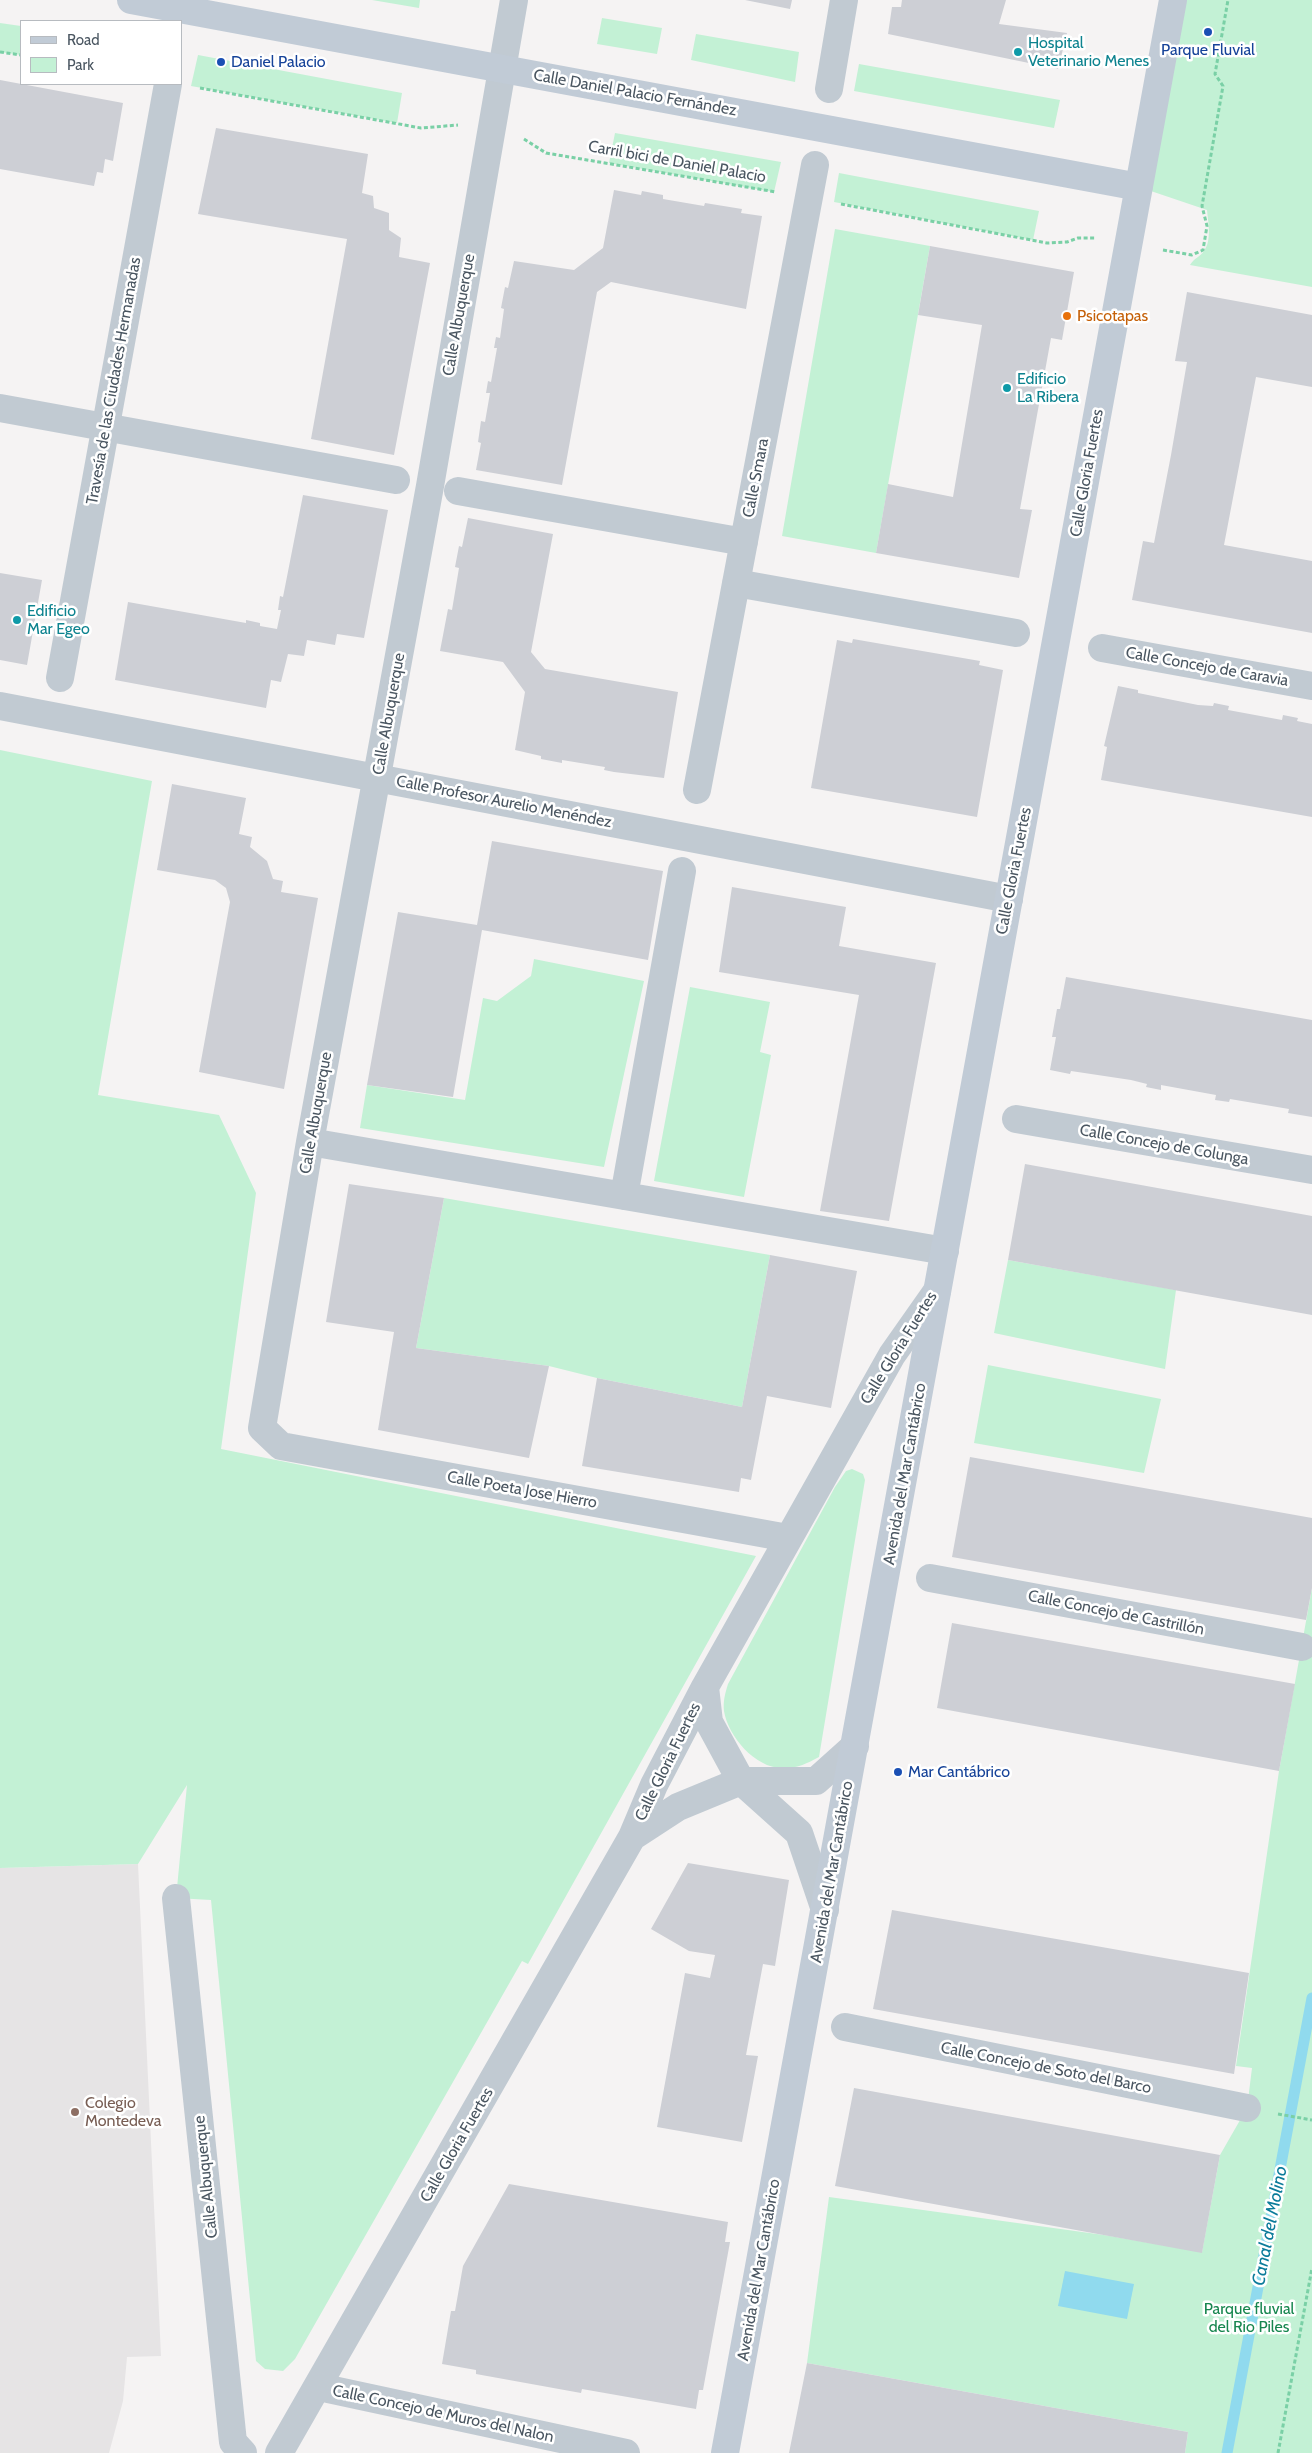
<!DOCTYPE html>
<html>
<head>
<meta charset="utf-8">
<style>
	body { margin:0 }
	#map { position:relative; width:1312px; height:2453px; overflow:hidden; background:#f5f3f3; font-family:Cabin,sans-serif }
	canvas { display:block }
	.legend { position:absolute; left:20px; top:20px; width:162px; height:65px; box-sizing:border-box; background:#fff; border:1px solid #b7bbc0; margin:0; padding:6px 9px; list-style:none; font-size:15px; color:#4a5661 }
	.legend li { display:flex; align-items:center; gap:10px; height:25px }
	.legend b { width:25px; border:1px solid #b7bbc0 }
</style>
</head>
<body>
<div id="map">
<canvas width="1312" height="2453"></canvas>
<ul class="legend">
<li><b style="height:6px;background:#c1cbd6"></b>Road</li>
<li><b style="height:14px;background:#c3f1d5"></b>Park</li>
</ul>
</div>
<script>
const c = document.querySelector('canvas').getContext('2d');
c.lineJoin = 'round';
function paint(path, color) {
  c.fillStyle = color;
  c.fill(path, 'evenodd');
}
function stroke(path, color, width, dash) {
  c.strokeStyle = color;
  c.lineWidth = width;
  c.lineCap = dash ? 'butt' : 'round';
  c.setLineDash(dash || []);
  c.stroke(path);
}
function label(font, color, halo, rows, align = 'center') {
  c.font = font + ' Cabin,sans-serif';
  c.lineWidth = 5;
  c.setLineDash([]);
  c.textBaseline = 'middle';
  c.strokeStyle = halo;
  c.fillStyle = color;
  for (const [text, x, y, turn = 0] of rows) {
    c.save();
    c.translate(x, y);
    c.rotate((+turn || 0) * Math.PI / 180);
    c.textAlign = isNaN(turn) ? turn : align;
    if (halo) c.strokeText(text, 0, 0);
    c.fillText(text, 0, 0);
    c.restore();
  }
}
paint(new Path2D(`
	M138,1864L161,2356L127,2357L123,2401L109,2453H0V1868Z`), '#e6e4e5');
paint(new Path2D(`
	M372,0H420L419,8Z
	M1173,0H1312V287L1190,265C1194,258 1200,257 1204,251C1212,240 1208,222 1207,210L1139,187Z
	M602,18L662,28L657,54L597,44Z
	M0,23L21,26V55L0,52Z
	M696,34L799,52L795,82L691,60Z
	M198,55L402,93L397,123L191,86Z
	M859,64L1060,100L1054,128L854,91Z
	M615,133L781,162L774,192L609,163Z
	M839,173L1039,211L1033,240L834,202Z
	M835,229L930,246L876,553L782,536Z
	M0,750L152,781L98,1095L219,1115L256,1193L221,1449L756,1556L528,1964L522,1961L295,2359L283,2371L265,2369L256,2361L211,1900L176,1898L187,1785L138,1864L0,1868Z
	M534,959L644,981L604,1167L360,1128L367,1085L465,1100L483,998L497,1001L531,976Z
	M690,987L770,1002L760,1052L771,1055L744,1197L654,1181Z
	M444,1198L770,1255L742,1407L597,1378L549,1366L416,1348Z
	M1008,1260L1176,1290L1165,1369L994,1333Z
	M988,1365L1161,1399L1144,1473L974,1443Z
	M852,1469L863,1474L865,1480L819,1757C806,1764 796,1769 782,1768C755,1768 728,1736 724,1711C723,1701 725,1694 728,1684L835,1487L846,1471Z
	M1312,1588V2453H1185L1188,2432L807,2363L829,2197L1104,2235L1202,2252L1220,2155L1247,2108L1252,2068L1236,2066L1279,1771Z`), '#c3f1d5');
paint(new Path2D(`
	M1065,2271L1134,2284L1127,2319L1058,2306Z`), '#90daee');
stroke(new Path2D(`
	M1227,2453L1312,1998`), '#90daee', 11);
paint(new Path2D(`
	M745,0H792L790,9Z
	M902,0H1006L999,24L1067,33L1058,69L888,34L892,7H901Z
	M0,80L123,103L113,161L105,159L103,173L97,172L94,186L0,169Z
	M216,128L368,154L362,193L373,196L374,208L389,213V230L401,238L399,257L430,263L394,455L311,439L347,239L198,214Z
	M614,190L641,195L642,191L663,195V199L704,206L705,203L742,209L741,213L762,216L746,309L611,282L597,292L562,485L476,470L481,443L478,442L481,421L485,422L490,393H486L488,381L491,382L497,348H494L496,337L500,338L504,309L501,308L505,287L508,288L514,261L574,270L603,248Z
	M930,246L1074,272L1062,340L1051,338L1020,509L1032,510L1019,578L876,553L888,484L953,497L982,325L918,315Z
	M1187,292L1312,315V387L1256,377L1224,545L1312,561V633L1132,600L1143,541L1154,543L1171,455L1187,362L1175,361Z
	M303,495L388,510L364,638L337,634L335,645L307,640L304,656L288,654L281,682L271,680L266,708L115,680L128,602L246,623V620L260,623V626L277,629L281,610H278L280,596L283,597Z
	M468,518L553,534L531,652L545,669L678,692L664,778L614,772L604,770L605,767L562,760V763L541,759V756L515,750L525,692L503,662L440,651L448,609L452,610L459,568L455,567L459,546L462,547Z
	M0,573L42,580L27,665L0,660Z
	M853,639L980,661L979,665L1003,670L977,817L811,788L837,640L852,643Z
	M1118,686L1138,690V693L1198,705L1213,706L1214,703L1229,706L1228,710L1282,720L1283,715L1298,718L1297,721L1312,724V817L1101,780L1107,747L1104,746Z
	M172,784L246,798L239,834L252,837L250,847L267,861L273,879L283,881L281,892L318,898L284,1089L199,1072L230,902L226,888L215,880L157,870Z
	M492,841L663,871L648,960L482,930L453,1097L367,1085L398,912L477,925Z
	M732,887L846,907L839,946L936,963L889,1221L820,1211L859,995L719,972Z
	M1066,977L1312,1020V1117L1288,1113L1289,1109L1230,1099L1229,1102L1215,1100L1216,1095L1161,1085V1090L1146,1087L1147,1084L1131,1080L1071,1071L1070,1074L1050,1070L1056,1037H1052L1057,1009H1060Z
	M1025,1164L1312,1216V1315L1008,1260Z
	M349,1184L444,1198L416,1348L549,1366L529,1458L378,1430L394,1332L326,1322Z
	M770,1255L857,1271L831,1408L767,1396L751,1480L741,1478L739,1492L582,1466L597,1378L742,1407Z
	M970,1457L1312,1518V1588L1306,1620L952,1557Z
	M952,1623L1295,1684L1279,1771L937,1708Z
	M688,1863L789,1880L775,1966L763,1964L746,2055L758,2056L742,2142L657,2127L685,1973L710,1978L715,1955L689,1951L651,1929Z
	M892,1910L1249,1973L1234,2074L873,2009Z
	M854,2088L1220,2155L1202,2253L835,2186Z
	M509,2184L728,2222L725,2242H730L703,2390H699L696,2409L582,2389L581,2393L476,2374V2370L442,2364L451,2311H455L463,2266Z
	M807,2363L1188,2432L1185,2453H789Z`), '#cdcfd5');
stroke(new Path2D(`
	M0,52L21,55
	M200,88L421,128L458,125
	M524,139L546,153L776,192
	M841,204L1047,243L1067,242L1078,238H1095
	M1163,250L1192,255L1203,250L1207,226L1202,206L1223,86L1215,74L1228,0
	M1278,2114L1312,2120
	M1278,2453L1312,2268`), '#7ad0a6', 3, [4, 2.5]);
stroke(new Path2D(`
	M514,0L430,486L310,1142L262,1428L281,1446L788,1538
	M829,89L844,0
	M0,408L396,480
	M458,491L744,542
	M736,583L1016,633
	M1102,648L1312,686
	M60,678L168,84
	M0,706L1009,899
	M697,790L815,165
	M1016,1119L1312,1170
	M310,1142L945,1251
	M624,1196L682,871
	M930,1578L1302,1647
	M705,1687L709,1722L741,1781H816L855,1746
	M632,1837L678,1807L741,1781L799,1833L825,1910
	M176,1898L233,2442L243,2453
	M845,2027L1247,2108
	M319,2387L626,2453
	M279,2453L632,1837L654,1785L705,1687L892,1355L937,1291`), '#c1cad2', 28);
stroke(new Path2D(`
	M131,0L1139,187
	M725,2453L1173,0`), '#c1cbd6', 28);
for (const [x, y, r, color] of [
	[1208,32,5,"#1a4fb4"],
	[1018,52,5,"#0f9aa8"],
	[221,62,5,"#1a4fb4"],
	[1067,316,5,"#e8710a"],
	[1007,388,5,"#0f9aa8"],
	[17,620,5,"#0f9aa8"],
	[898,1772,5,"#1a4fb4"],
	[75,2112,5,"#8d6e63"]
]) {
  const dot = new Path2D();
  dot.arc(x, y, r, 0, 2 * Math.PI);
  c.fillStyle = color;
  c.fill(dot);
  stroke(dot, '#fff', 2);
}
label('16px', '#0d838f', '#fff', [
	["Hospital",1028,43],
	["Veterinario Menes",1028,61],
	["Edificio",1017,379],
	["La Ribera",1017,397],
	["Edificio",27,611],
	["Mar Egeo",27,629]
], 'left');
label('16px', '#164399', '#fff', [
	["Parque Fluvial",1208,50,"center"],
	["Daniel Palacio",231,62],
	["Mar Cantábrico",908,1772]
], 'left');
label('16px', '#4a5661', '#fff', [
	["Calle Daniel Palacio Fernández",635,93,10],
	["Carril bici de Daniel Palacio",677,162,10],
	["Calle Albuquerque",459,315,-80],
	["Travesía de las Ciudades Hermanadas",114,381,-80],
	["Calle Gloria Fuertes",1087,473,-80],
	["Calle Smara",756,478,-79],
	["Calle Concejo de Caravia",1207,667,10],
	["Calle Albuquerque",389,714,-80],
	["Calle Profesor Aurelio Menéndez",504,802,11],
	["Calle Gloria Fuertes",1014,871,-79],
	["Calle Albuquerque",316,1113,-80],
	["Calle Concejo de Colunga",1164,1145,10],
	["Calle Gloria Fuertes",899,1348,-58],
	["Avenida del Mar Cantábrico",905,1474,-80],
	["Calle Poeta Jose Hierro",522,1490,10],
	["Calle Concejo de Castrillón",1116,1613,11],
	["Calle Gloria Fuertes",668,1762,-64],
	["Avenida del Mar Cantábrico",832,1872,-80],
	["Calle Concejo de Soto del Barco",1046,2068,11],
	["Calle Gloria Fuertes",457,2145,-60],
	["Calle Albuquerque",206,2177,-96],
	["Avenida del Mar Cantábrico",759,2270,-80],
	["Calle Concejo de Muros del Nalon",443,2414,12]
]);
label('16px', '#c56008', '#fff', [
	["Psicotapas",1077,316]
], 'left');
label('16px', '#785e54', '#fff', [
	["Colegio",85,2103],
	["Montedeva",85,2121]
], 'left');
label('16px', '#17864f', '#fff', [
	["Parque fluvial",1249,2309],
	["del Rio Piles",1249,2327]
]);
label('italic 18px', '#0c7c9b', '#fff', [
	["Canal del Molino",1270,2226,-79]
]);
</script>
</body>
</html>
